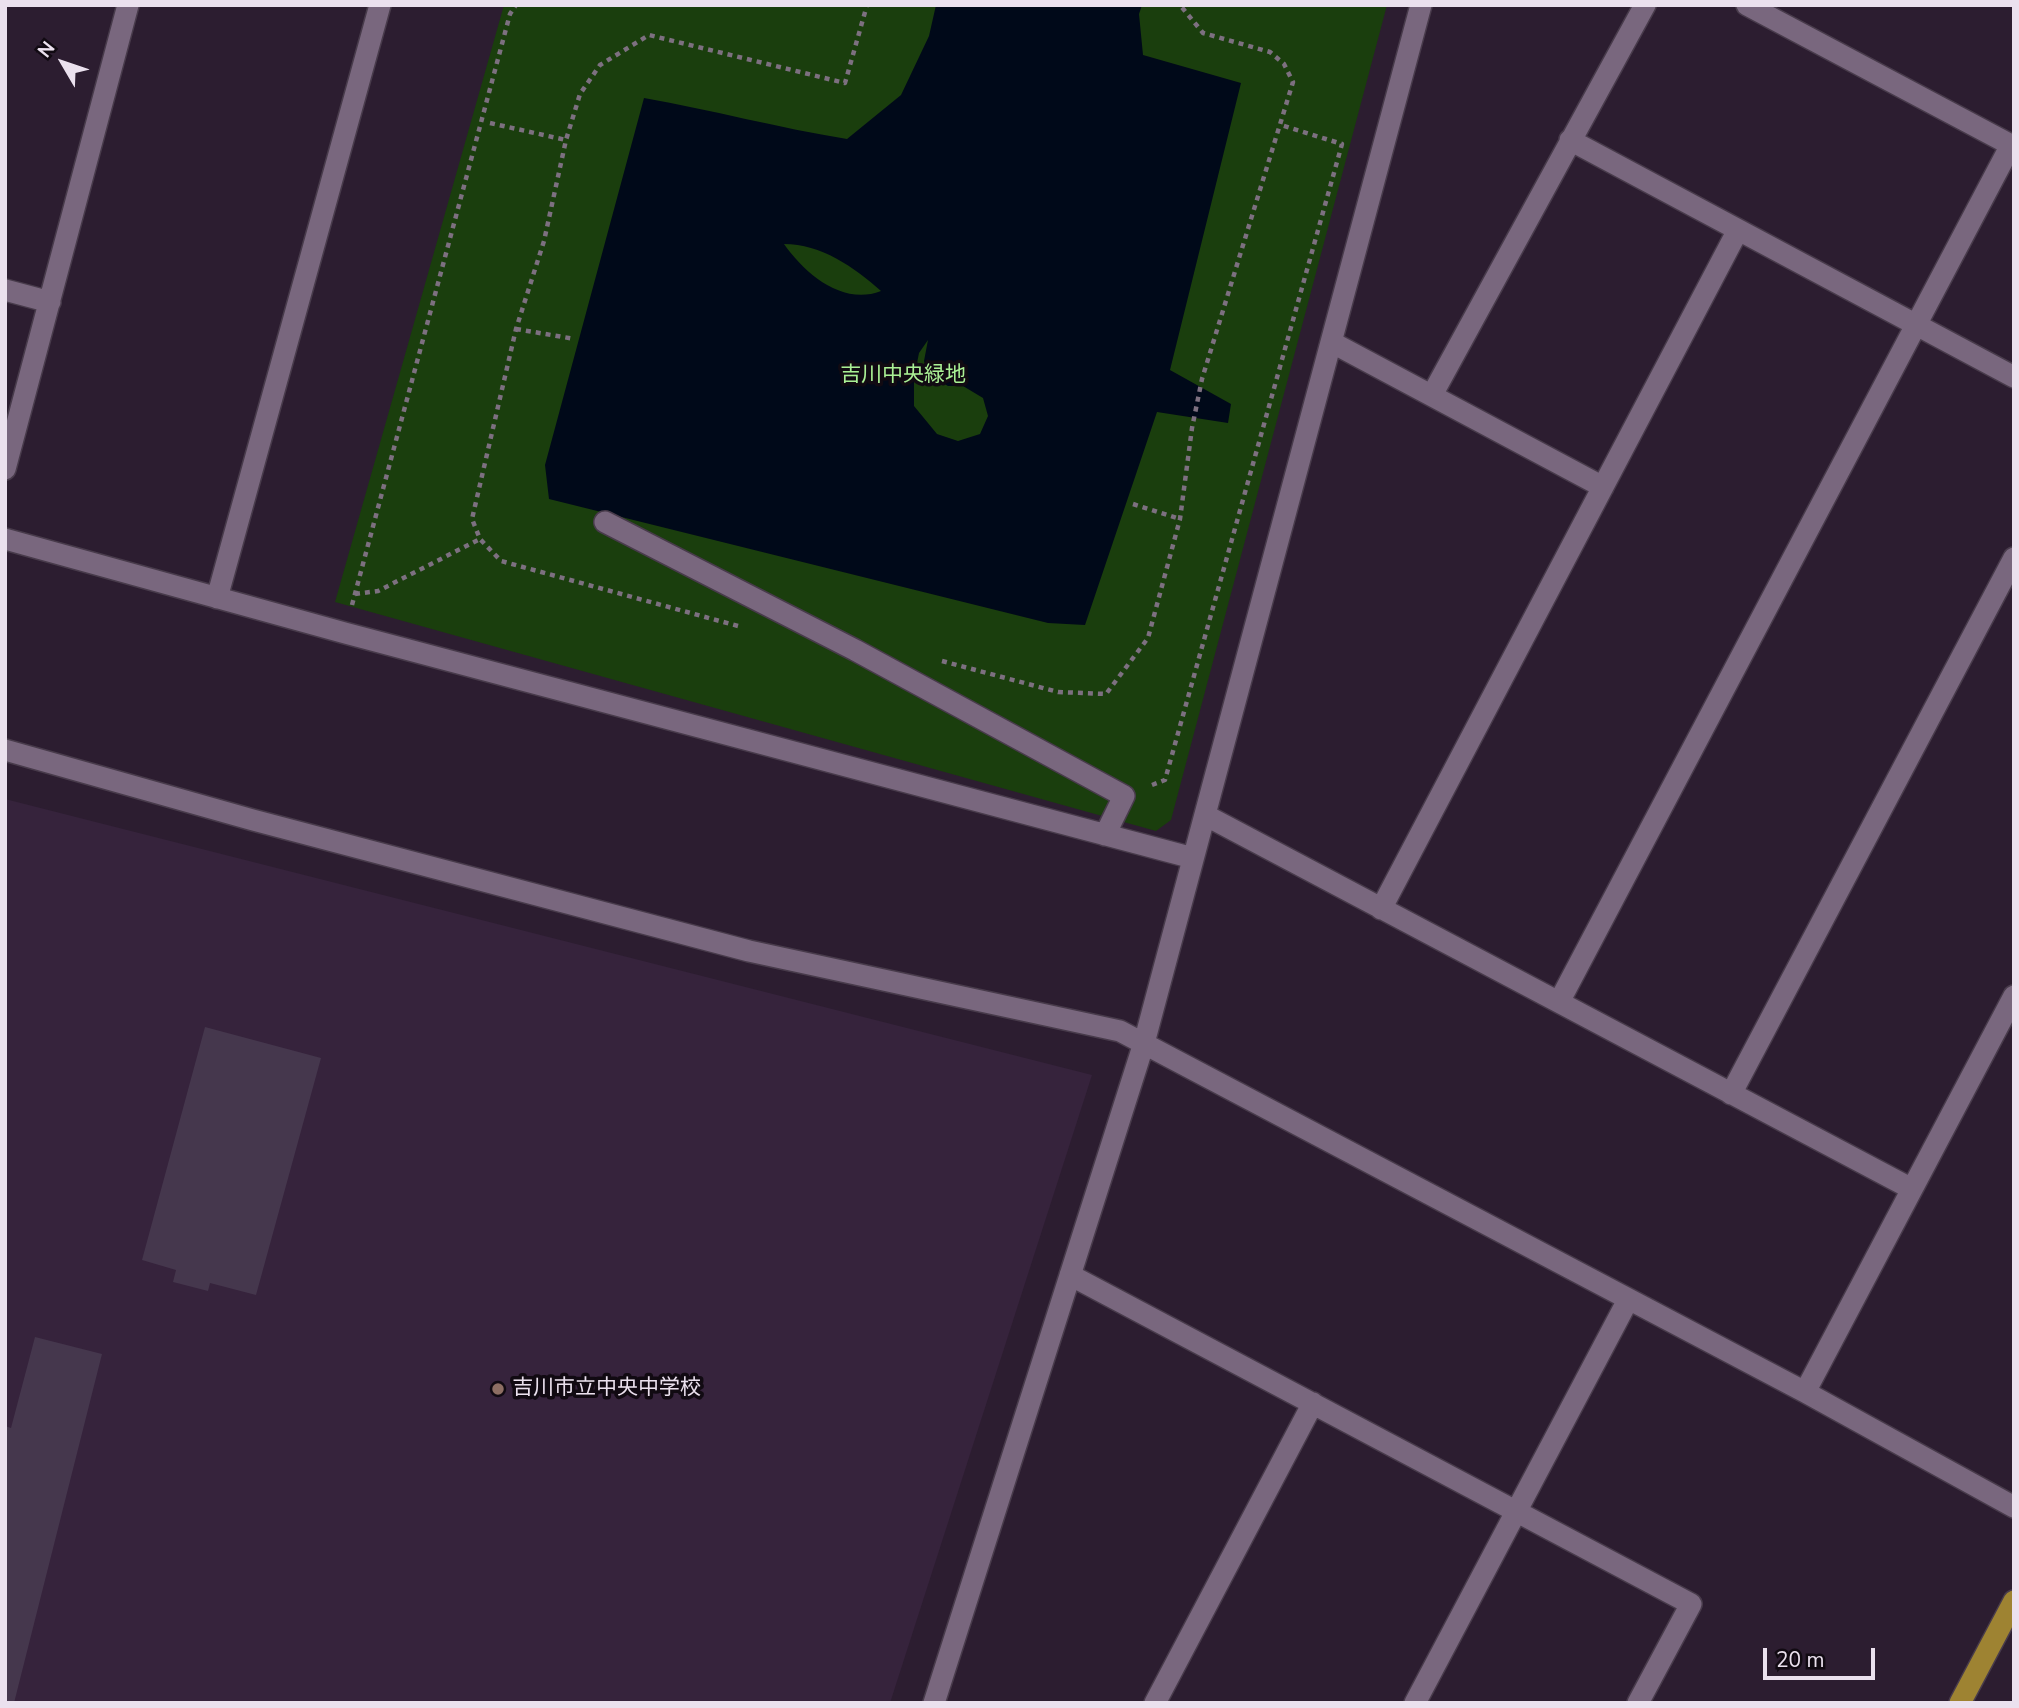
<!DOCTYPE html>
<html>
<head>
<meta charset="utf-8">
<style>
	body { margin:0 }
	#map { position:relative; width:2019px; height:1708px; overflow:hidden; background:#2c1d30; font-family:"Nunito Sans",sans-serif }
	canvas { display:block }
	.frame { position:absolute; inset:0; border:7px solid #ebe1ee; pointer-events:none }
	.north { position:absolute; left:28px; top:28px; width:70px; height:70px; -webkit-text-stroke:5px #110a12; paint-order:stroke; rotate:309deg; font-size:19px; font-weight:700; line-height:28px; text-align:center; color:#ebe1ee }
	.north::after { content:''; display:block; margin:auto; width:24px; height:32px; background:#ebe1ee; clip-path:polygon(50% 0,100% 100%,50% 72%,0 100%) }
	.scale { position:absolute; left:1763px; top:1648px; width:112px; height:32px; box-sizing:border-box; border:4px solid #ebe1ee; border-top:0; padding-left:9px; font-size:21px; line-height:24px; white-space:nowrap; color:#ebe1ee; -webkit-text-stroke:5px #110a12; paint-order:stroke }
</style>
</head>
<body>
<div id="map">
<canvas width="2019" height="1708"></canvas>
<div class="frame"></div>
<div class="north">N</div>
<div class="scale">20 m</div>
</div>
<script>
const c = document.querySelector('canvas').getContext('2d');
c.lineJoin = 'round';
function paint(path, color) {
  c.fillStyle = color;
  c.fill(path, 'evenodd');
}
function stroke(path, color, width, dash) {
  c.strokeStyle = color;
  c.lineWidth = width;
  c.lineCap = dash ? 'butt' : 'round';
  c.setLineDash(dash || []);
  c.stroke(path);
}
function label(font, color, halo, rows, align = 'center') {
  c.font = font + ' "Nunito Sans","Noto Sans JP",sans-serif';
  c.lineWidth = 7;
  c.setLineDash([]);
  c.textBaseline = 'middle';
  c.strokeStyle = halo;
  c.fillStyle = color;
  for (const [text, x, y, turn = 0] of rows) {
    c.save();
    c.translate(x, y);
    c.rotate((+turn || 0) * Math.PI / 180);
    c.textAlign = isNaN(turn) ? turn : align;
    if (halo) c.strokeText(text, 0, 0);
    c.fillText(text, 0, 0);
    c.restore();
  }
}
paint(new Path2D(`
	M5,799L1092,1075L890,1703H5Z`), '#36233c');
paint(new Path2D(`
	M504,5H1387L1171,820L1156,831L335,602Z`), '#1a3e0d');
paint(new Path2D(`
	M936,5H1142L1139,14L1143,55L1241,83L1170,370L1231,404L1228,423L1157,412L1085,625L1048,623L549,499L545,465L644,98C712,110 779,128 847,139L901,95L929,36ZM784,244C821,244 854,267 881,291C843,306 805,274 784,244ZM928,340L924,361L929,375L948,386H963L983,398L988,416L980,434L958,441L937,434L914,406V378L919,353Z`), '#000919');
paint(new Path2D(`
	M205,1027L321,1058L256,1295L210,1283L208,1291L173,1282L176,1270L142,1260Z
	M35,1337L102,1354L14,1703H5V1426L11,1428Z`), '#45374d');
const minor = new Path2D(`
	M1570,140L2014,377
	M5,290L50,302
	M1333,343L1603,487
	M1432,395L1645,5
	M5,469L128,5
	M605,522L855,650L1124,796L1105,835
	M5,539L345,633L1193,858
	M217,598L380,5
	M5,750L253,820L749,951L1120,1031L1805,1392L2014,1507
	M1205,815L1912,1189
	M1381,909L1738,230
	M1559,1002L2011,145L1747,5
	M1731,1094L2014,558
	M1070,1275L1691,1604L1638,1703
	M1805,1392L2014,996
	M934,1703L1144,1043L1421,5
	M1155,1703L1313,1403
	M1415,1703L1628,1300`);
const major = new Path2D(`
	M1960,1703L2014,1601`);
stroke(minor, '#483b4b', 24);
stroke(major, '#483b4b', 24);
stroke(new Path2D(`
	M490,123L566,140
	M516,329L575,339
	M1133,504L1180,519
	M355,594L378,591L480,539
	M352,605L510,14L516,5
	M738,626L501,561L480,539L472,519L516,329L544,241L566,140L580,94L600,65L649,35L845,83L867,5
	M942,661L1058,692L1106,694L1148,638L1180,519L1192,428L1202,379L1293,82L1284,64L1270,52L1203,33L1180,5
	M1152,785L1165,780L1342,144L1281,125`), '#7d7080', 4.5, [5, 5]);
stroke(minor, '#79677e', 21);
stroke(major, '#9e8332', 21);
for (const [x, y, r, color] of [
	[498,1389,7,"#8d6e63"]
]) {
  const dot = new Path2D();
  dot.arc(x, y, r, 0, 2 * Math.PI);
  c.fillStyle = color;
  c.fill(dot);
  stroke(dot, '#110a12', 2.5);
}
label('21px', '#aaf095', '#110a12', [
	["吉川中央緑地",903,376]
]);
label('21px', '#ebe1ee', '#110a12', [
	["吉川市立中央中学校",512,1389]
], 'left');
</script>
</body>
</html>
